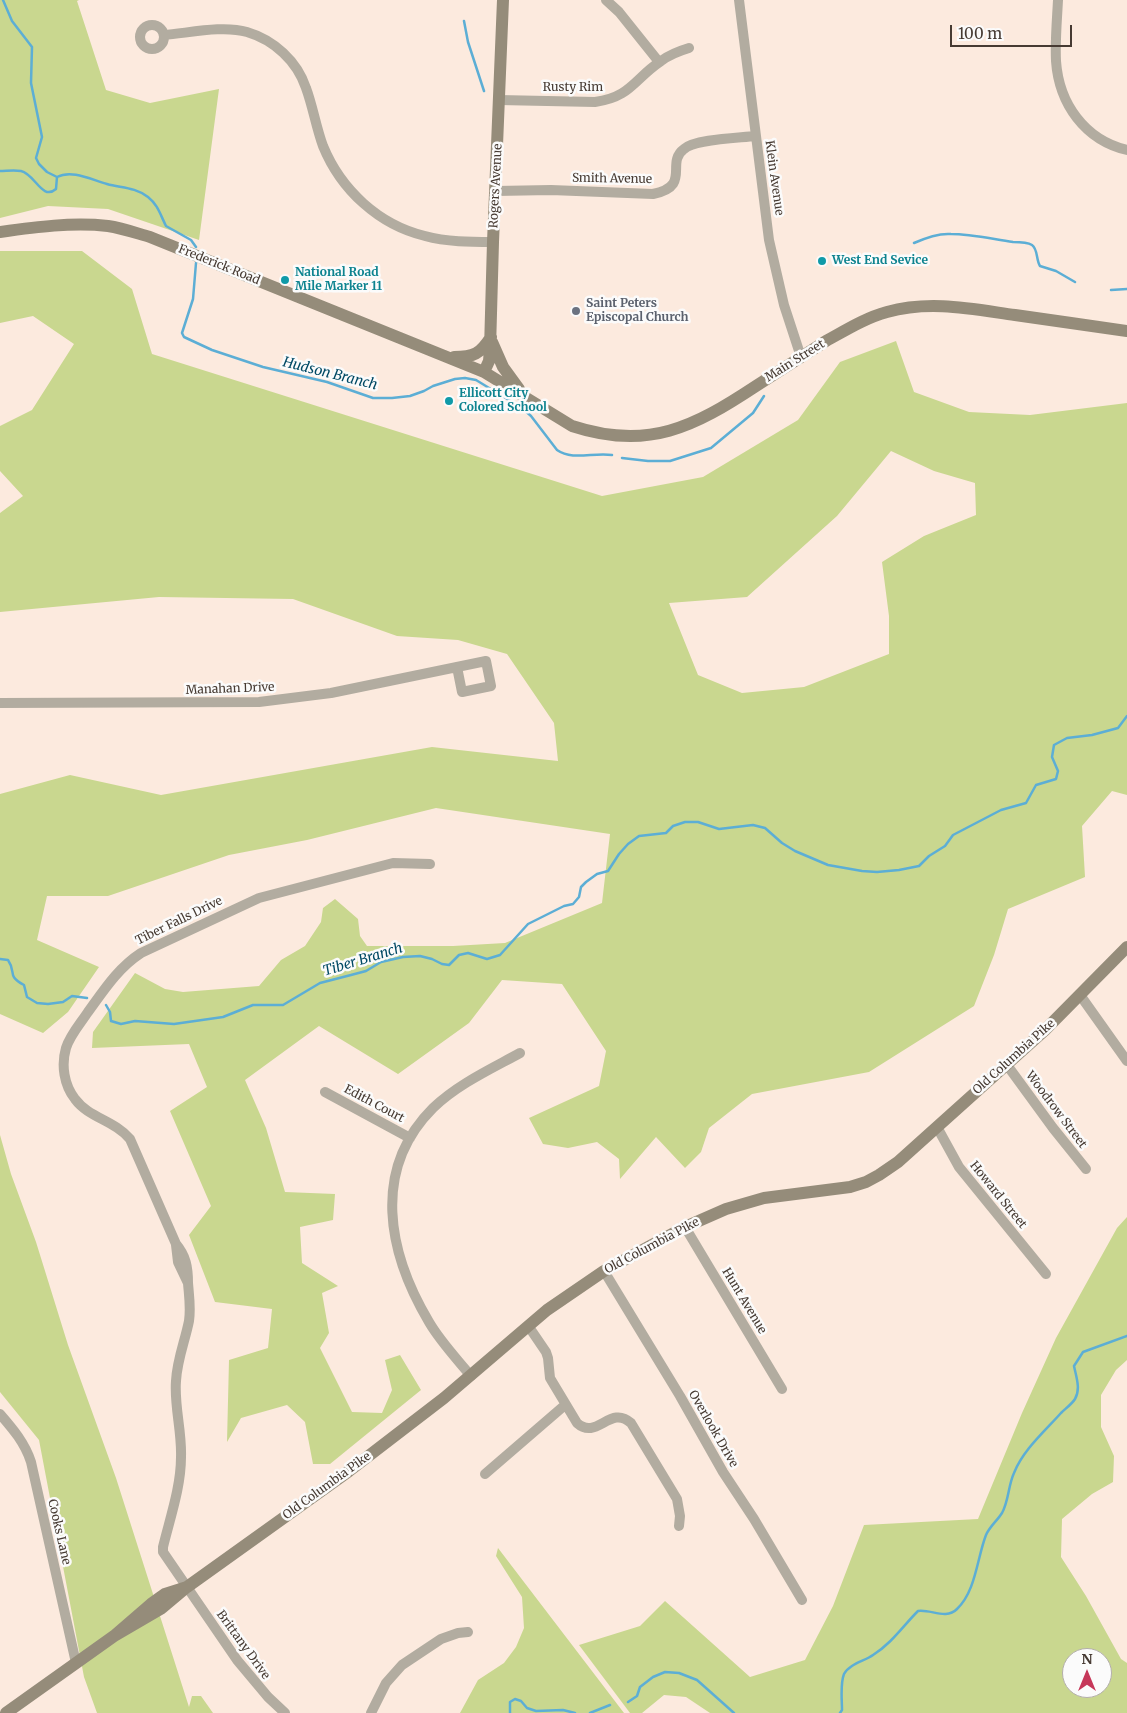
<!DOCTYPE html>
<html>
<head>
<meta charset="utf-8">
<style>
	body { margin:0 }
	#map { position:relative; width:1127px; height:1713px; overflow:hidden; background:#fceade; font-family:Merriweather,serif }
	canvas { display:block }
	.north { position:absolute; left:1062px; top:1648px; width:50px; height:50px; box-sizing:border-box; background:#fbfbfb; border:1px solid #b3aeab; border-radius:50%; rotate:0deg; font-size:14px; font-weight:700; line-height:20px; text-align:center; color:#463a32 }
	.north::after { content:''; display:block; margin:auto; width:18px; height:22px; background:#c63759; clip-path:polygon(50% 0,100% 100%,50% 72%,0 100%) }
	.scale { position:absolute; left:950px; top:25px; width:122px; height:22px; box-sizing:border-box; border:2px solid #463a32; border-top:0; padding-left:6px; font-size:15px; line-height:18px; white-space:nowrap; color:#463a32; -webkit-text-stroke:4px #fbfbfb; paint-order:stroke }
</style>
</head>
<body>
<div id="map">
<canvas width="1127" height="1713"></canvas>
<div class="north">N</div>
<div class="scale">100 m</div>
</div>
<script>
const c = document.querySelector('canvas').getContext('2d');
c.lineJoin = 'round';
function paint(path, color) {
  c.fillStyle = color;
  c.fill(path, 'evenodd');
}
function stroke(path, color, width, dash) {
  c.strokeStyle = color;
  c.lineWidth = width;
  c.lineCap = dash ? 'butt' : 'round';
  c.setLineDash(dash || []);
  c.stroke(path);
}
function label(font, color, halo, rows, align = 'center') {
  c.font = font + ' Merriweather,serif';
  c.lineWidth = 5;
  c.setLineDash([]);
  c.textBaseline = 'middle';
  c.strokeStyle = halo;
  c.fillStyle = color;
  for (const [text, x, y, turn = 0] of rows) {
    c.save();
    c.translate(x, y);
    c.rotate((+turn || 0) * Math.PI / 180);
    c.textAlign = isNaN(turn) ? turn : align;
    if (halo) c.strokeText(text, 0, 0);
    c.fillText(text, 0, 0);
    c.restore();
  }
}
paint(new Path2D(`
	M0,0H79L77,1L106,90L150,103L219,89L199,240L108,209L48,206L0,218Z
	M0,251H82L132,289L152,354L602,496L703,477L798,420L840,362L896,341L914,392L969,412L1030,415L1127,403V795L1112,791L1082,826L1085,877L1008,909L994,955L974,1006L869,1072L752,1094L709,1128L701,1152L685,1168L656,1137L620,1179L619,1159L597,1142L568,1148L543,1144L529,1118L599,1086L606,1051L562,984L502,980L469,1023L398,1074L319,1026L245,1080L266,1128L285,1192L335,1194L333,1220L300,1227L302,1263L338,1286L322,1293L329,1333L320,1348L352,1412L382,1413L392,1390L385,1360L400,1355L421,1390L330,1464H313L305,1422L287,1405L241,1418L227,1442L229,1360L268,1348L272,1309L215,1302L189,1235L211,1206L170,1111L207,1087L189,1044L92,1048L93,1032L135,973L165,989L183,992L259,986L281,960L305,946L321,922L323,908L335,899L358,919L360,936L367,946H453L505,943L602,903L610,834L436,808L307,840L229,855L108,896H47L37,940L99,967L68,1012L43,1033L0,1014V794L70,775L161,795L432,747L558,761L554,723L507,654L458,640L397,636L293,599L159,597L0,612V513L23,496L0,471V426L32,410L74,344L33,316L0,323ZM891,451L934,471L975,483L976,515L924,536L882,562L889,616V654L804,687L742,693L698,675L669,603L747,597L837,516Z
	M0,1135L11,1174L36,1242L68,1345L116,1478L189,1707L192,1696H201L213,1713H97L84,1677L39,1440L0,1392Z
	M1127,1217V1360L1116,1370L1101,1395V1427L1114,1456L1113,1482L1092,1494L1062,1519L1061,1557L1086,1596L1121,1659L1127,1663V1713H710L686,1697L664,1695L642,1713H630L579,1645L640,1626L665,1601L750,1677L805,1660L833,1606L864,1525L978,1519L1022,1413L1056,1338L1117,1228ZM1072,1658H1102V1688H1072Z
	M498,1548L624,1713H460L478,1680L504,1663L516,1647L524,1628L522,1597L496,1556Z`), '#c9d78f');
stroke(new Path2D(`
	M3,0L12,21L32,47L31,83L42,137L36,158L39,164L47,172L57,177
	M464,21L468,42L484,91
	M0,171C6,171 14,170 21,171C35,174 42,201 56,189L57,177C72,169 92,180 107,184C121,188 135,187 148,197C158,205 160,214 166,226L191,240L196,247
	M914,243C925,238 938,233 951,234C971,234 992,239 1013,242C1018,242 1027,242 1032,245C1038,249 1036,260 1040,266L1056,271L1075,282
	M196,263L193,299L182,333L184,337L212,350L263,367L327,382L373,398H392L410,396L424,391L433,386L455,379L465,378L476,380L522,408L531,416L557,450C573,461 593,452 612,455
	M1111,290L1127,289
	M622,458L648,461H670L711,448L753,413L764,396
	M0,959L8,960C17,973 6,975 24,985L27,997L37,1003L48,1004L63,1002L72,996L87,998
	M106,1005L110,1012L111,1021L121,1024L135,1021L174,1024L223,1017L253,1005H283L320,983L351,975L366,971L381,962L403,957L420,956L432,959L442,964L449,965L459,955L468,953L487,959L500,955L528,924L564,906L573,904L579,897L581,887L586,882L597,874L608,871L619,854L628,844L639,836L666,833L673,826L685,822H698L719,829L753,825L765,828L782,843L795,851L828,865L862,871L877,872L899,870L919,866L929,856L945,846L953,835L1001,810L1026,803L1036,785L1056,779L1058,771L1052,757L1054,745L1067,738L1092,735L1118,728L1127,716
	M628,1702L637,1696L640,1687L653,1677L665,1672L679,1673L697,1680L734,1713
	M510,1713V1702L515,1699L521,1701L527,1708L536,1711L563,1710L575,1713
	M590,1713L610,1705
	M840,1713L842,1710C842,1699 840,1684 844,1674C849,1664 865,1661 873,1655C892,1643 903,1626 918,1611C931,1609 946,1620 957,1609C976,1591 977,1558 986,1535C990,1526 997,1521 1002,1513C1009,1500 1008,1486 1014,1473C1023,1450 1045,1431 1061,1413C1065,1409 1072,1404 1075,1399C1081,1389 1076,1376 1074,1366L1083,1352L1127,1336`), '#5caed5', 2.5);
stroke(new Path2D(`
	M606,0L619,12L659,62
	M739,0L769,240L784,305L801,357
	M1058,0C1057,20 1055,41 1056,61C1059,104 1085,140 1127,150
	M140 37a12 12 0 1 1 24 0a12 12 0 1 1-24 0Z
	M164,35C189,33 223,25 247,32C274,40 297,61 306,88C313,107 316,127 323,146C341,190 379,225 425,236C447,242 470,242 493,242
	M499,100L595,102C631,97 634,79 661,61C669,55 679,51 689,48
	M496,191L551,190L653,194C692,186 665,163 684,149C695,139 739,138 755,136
	M0,703L259,702L331,693L486,661L491,686L462,692L457,667
	M1080,995L1127,1061
	M1007,1065L1053,1128L1086,1169
	M325,1092L410,1138
	M937,1127L959,1167L1046,1274
	M685,1227L782,1389
	M176,1245L178,1262L188,1283
	M604,1271L680,1396L723,1472L754,1519L802,1600
	M529,1327L546,1352L548,1358L550,1378L577,1423C597,1441 610,1404 631,1423L677,1499L680,1516L679,1526
	M471,1376C456,1358 440,1341 429,1322C388,1253 371,1170 433,1108C458,1084 491,1069 520,1053
	M0,1414C13,1429 25,1443 31,1462L76,1663
	M485,1474L565,1405
	M285,1713L268,1697L237,1660L163,1552V1547C170,1518 181,1487 181,1457C182,1431 174,1406 176,1381C177,1360 185,1341 189,1321C191,1308 189,1296 188,1283C188,1267 186,1256 176,1244L130,1139C114,1120 89,1118 75,1099C64,1085 61,1065 66,1048C70,1035 80,1024 88,1012C104,990 118,968 141,953L259,898L393,863L430,864
	M371,1713L386,1683L402,1665L441,1639L458,1633L468,1632`), '#b2aca0', 10);
stroke(new Path2D(`
	M0,232C36,227 72,222 108,226C122,228 136,233 150,237L484,372L572,426C648,451 694,427 756,386C779,371 803,356 826,341C846,330 865,318 887,312C930,300 972,309 1015,315C1052,320 1090,326 1127,331
	M492,342L503,367L519,389
	M454,357C474,357 480,354 491,337
	M484,372L489,361L490,349L493,242L503,0
	M187,1587L349,1471L444,1398L547,1310L604,1271L685,1227L726,1209L764,1198L850,1187L866,1182L879,1175L898,1162L1045,1030L1127,947
	M6,1713L114,1636L162,1608L187,1587L165,1594L151,1604L114,1636`), '#958c7a', 12);
for (const [x, y, r, color] of [
	[822,261,5,"#0f9aa8"],
	[285,280,5,"#0f9aa8"],
	[576,311,5,"#6b7280"],
	[449,401,5,"#0f9aa8"]
]) {
  const dot = new Path2D();
  dot.arc(x, y, r, 0, 2 * Math.PI);
  c.fillStyle = color;
  c.fill(dot);
  stroke(dot, '#fbfbfb', 2);
}
label('12px', '#463a32', '#fbfbfb', [
	["Rusty Rim",573,88],
	["Klein Avenue",774,178,82],
	["Smith Avenue",612,179,1],
	["Rogers Avenue",496,186,-87],
	["Frederick Road",219,265,22],
	["Main Street",795,361,-32],
	["Manahan Drive",230,689,-2],
	["Tiber Falls Drive",179,921,-26],
	["Old Columbia Pike",1014,1057,-42],
	["Edith Court",374,1104,28],
	["Woodrow Street",1056,1110,53],
	["Howard Street",998,1195,51],
	["Old Columbia Pike",652,1246,-28],
	["Hunt Avenue",744,1301,59],
	["Overlook Drive",713,1429,60],
	["Old Columbia Pike",327,1486,-36],
	["Cooks Lane",59,1532,77],
	["Brittany Drive",243,1645,54]
]);
label('bold 12px', '#0d838f', '#fbfbfb', [
	["West End Sevice",832,261],
	["National Road",295,273],
	["Mile Marker 11",295,287],
	["Ellicott City",459,394],
	["Colored School",459,408]
], 'left');
label('bold 12px', '#5b616d', '#fbfbfb', [
	["Saint Peters",586,304],
	["Episcopal Church",586,318]
], 'left');
label('italic 14px', '#004964', '#fbfbfb', [
	["Hudson Branch",330,374,14],
	["Tiber Branch",363,960,-17]
]);
</script>
</body>
</html>
